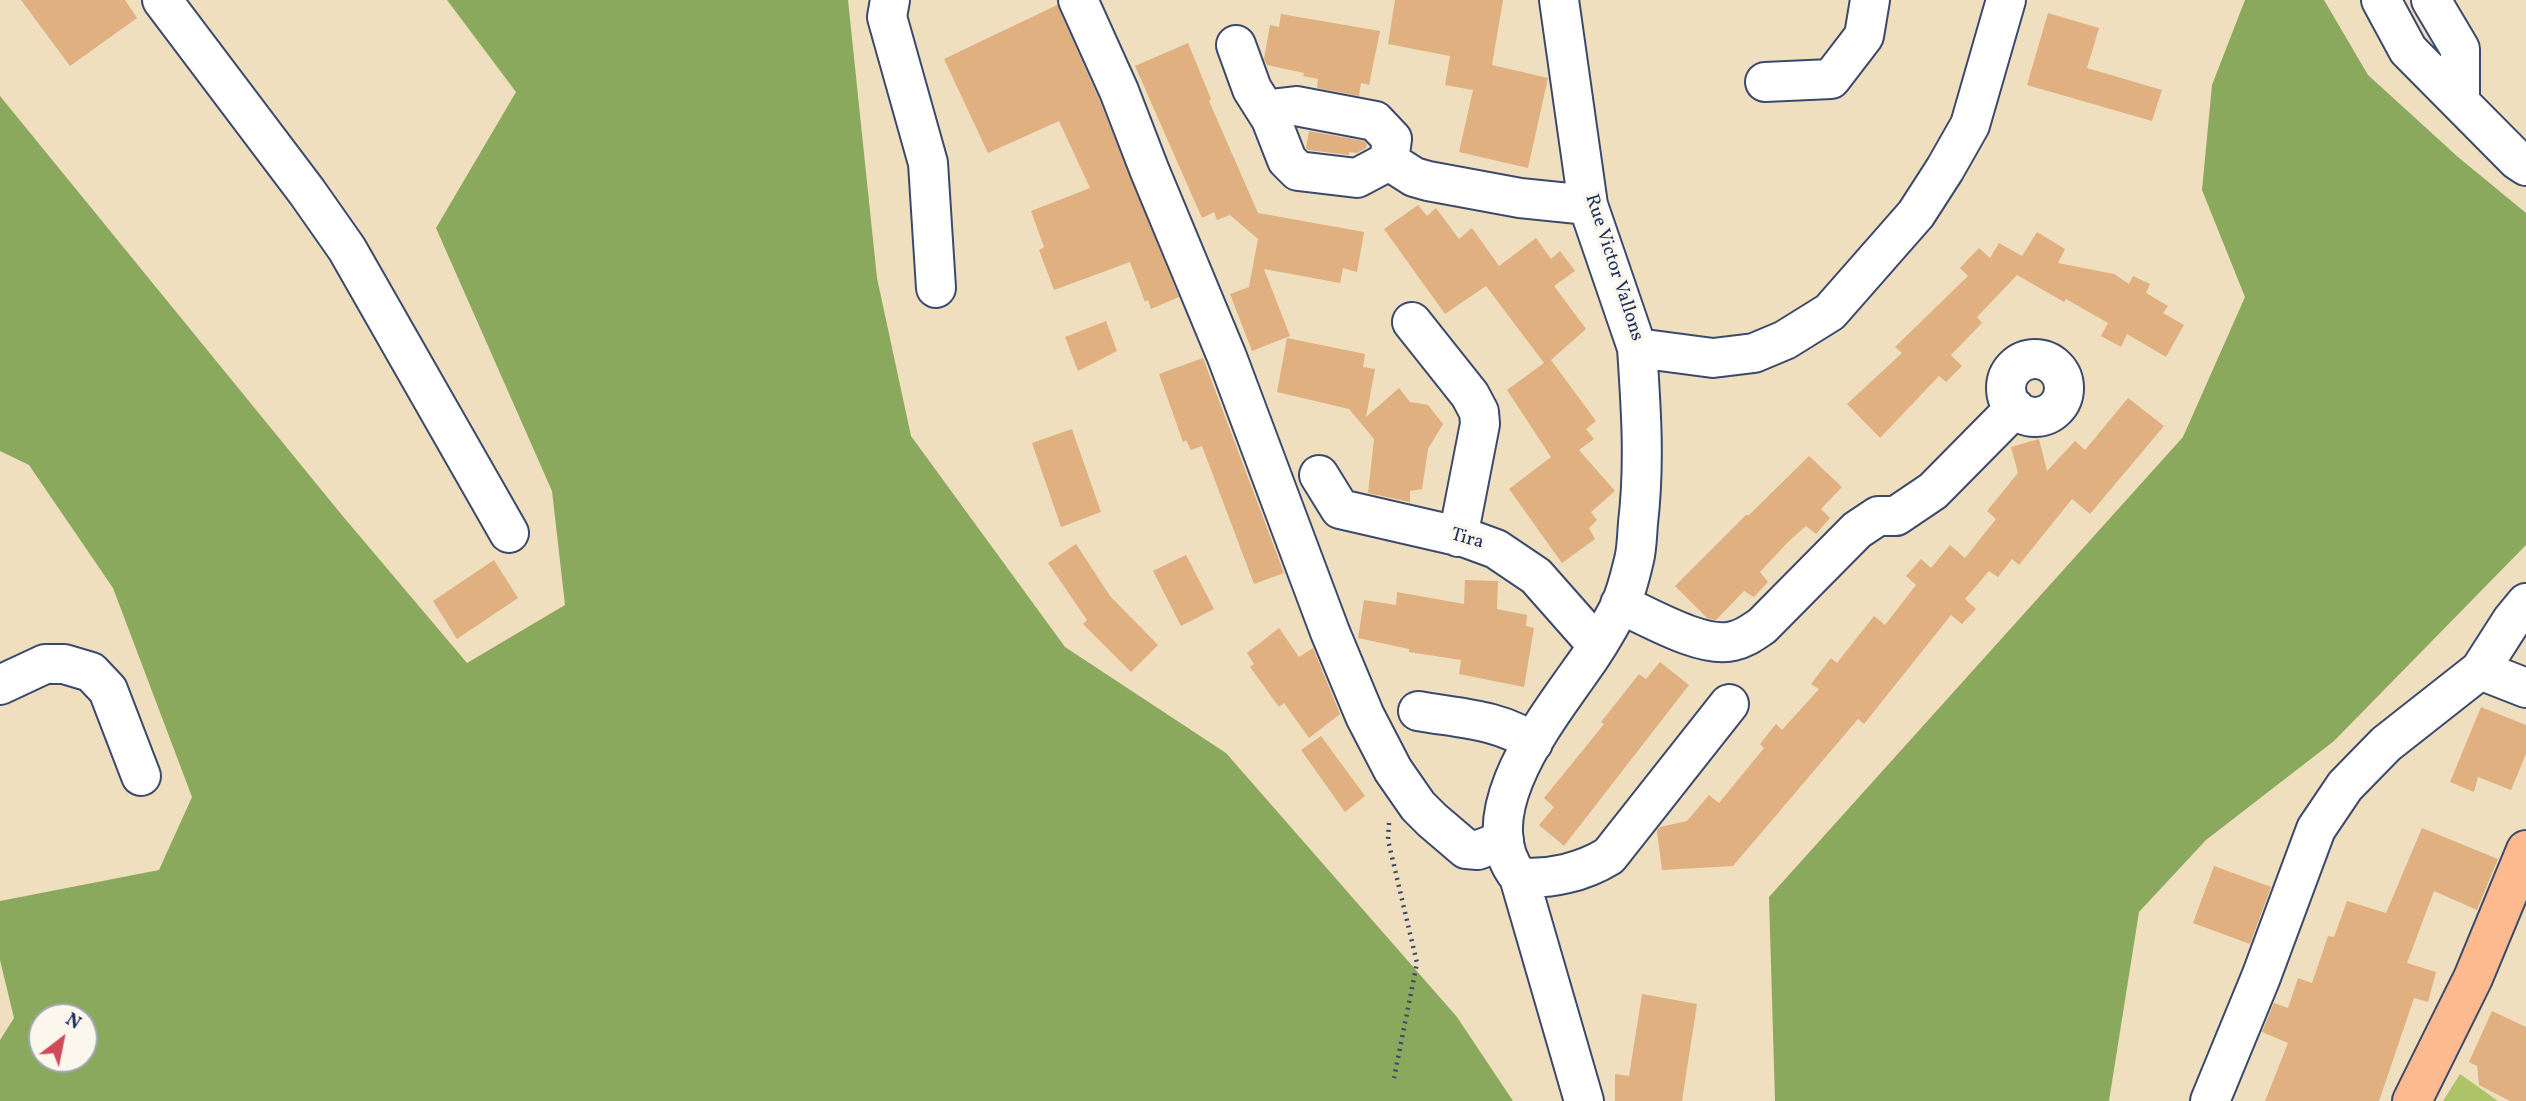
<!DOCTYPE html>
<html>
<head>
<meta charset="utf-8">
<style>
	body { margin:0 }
	#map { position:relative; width:2526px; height:1101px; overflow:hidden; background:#efdfbe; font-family:Vollkorn,serif }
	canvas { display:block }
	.north { position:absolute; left:28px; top:1003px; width:70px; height:70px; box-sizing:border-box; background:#fbf7ec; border:2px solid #a1a7b3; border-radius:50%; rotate:32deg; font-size:19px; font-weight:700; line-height:28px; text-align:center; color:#1b2f5e }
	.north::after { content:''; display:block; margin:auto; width:24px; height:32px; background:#d1495b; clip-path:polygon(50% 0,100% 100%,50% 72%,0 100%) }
</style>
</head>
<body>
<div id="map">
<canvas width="2526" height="1101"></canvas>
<div class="north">N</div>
</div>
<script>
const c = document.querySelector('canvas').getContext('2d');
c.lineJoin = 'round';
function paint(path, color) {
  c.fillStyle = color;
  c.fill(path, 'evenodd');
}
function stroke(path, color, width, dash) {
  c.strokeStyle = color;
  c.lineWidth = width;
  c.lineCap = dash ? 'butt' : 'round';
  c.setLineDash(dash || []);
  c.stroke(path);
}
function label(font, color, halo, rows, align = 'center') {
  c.font = font + ' Vollkorn,serif';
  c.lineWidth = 7;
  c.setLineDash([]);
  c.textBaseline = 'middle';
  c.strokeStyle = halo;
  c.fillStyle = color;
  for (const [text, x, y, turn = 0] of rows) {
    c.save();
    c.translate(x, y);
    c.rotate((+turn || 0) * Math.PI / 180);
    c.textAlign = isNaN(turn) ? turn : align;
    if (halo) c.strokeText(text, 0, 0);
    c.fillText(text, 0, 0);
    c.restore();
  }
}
paint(new Path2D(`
	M2460,1074L2498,1101H2443Z`), '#adc368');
paint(new Path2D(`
	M447,0H848L877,278L911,436L1065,647L1226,753L1457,1017L1513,1101H0V1040L14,1018L0,960V901L159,870L192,797L113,588L29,465L0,451V96L341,514L467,663L565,605L552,491L436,228L516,92ZM84,1017V1059H42V1017Z
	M2245,0H2324L2368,75L2458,157L2526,213V545L2334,741L2206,840L2139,912L2109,1101H1775L1769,897L2183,437L2245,297L2202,190L2212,85Z`), '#8aa95c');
paint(new Path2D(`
	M21,0H125L137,18L70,66Z
	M1395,0H1503L1492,65L1548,78L1528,168L1459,152L1473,90L1445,85L1450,56L1388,44Z
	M1057,5L1099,99L1179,297L1151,309L1148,300L1145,302L1130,262L1054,290L1039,250L1044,247L1031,211L1090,188L1059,121L988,153L944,59Z
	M2048,13L2099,28L2087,68L2162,90L2152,121L2027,85Z
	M1281,14L1380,31L1369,85L1361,83L1359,96L1317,88L1318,79L1303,76L1304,73L1267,65L1264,59L1270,25L1279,27Z
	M1188,43L1211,99L1209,101L1258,213L1364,232L1357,272L1343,268L1340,283L1264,269L1290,336L1252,351L1230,294L1249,287L1258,239L1230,215L1217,220L1214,212L1202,218L1135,66Z
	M1309,131L1364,141L1367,144L1366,148L1357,153L1349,152V155L1308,150L1306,148Z
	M1418,205L1427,216L1436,208L1459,239L1472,228L1499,266L1536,238L1551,259L1560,251L1575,271L1554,286L1586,329L1551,360L1596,421L1586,429L1594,439L1579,450L1615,491L1591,512L1597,520L1589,528L1595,539L1562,563L1509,489L1551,457L1507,390L1544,363L1486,286L1445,314L1384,229Z
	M2037,232L2065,249L2058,263L2114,274L2129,284L2133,276L2150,284L2146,293L2168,306L2163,313L2184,325L2166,357L2127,334L2121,347L2101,336L2108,323L2066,299L2064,302L2017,275L1977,317L1982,323L1951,355L1962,366L1946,382L1939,376L1880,438L1847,404L1902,353L1895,347L1968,276L1960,268L1979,248L1990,258L1999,243L2022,256Z
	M1106,321L1117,351L1078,371L1065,337Z
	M1287,338L1365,354L1363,367L1375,369L1366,417L1399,388L1410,402L1428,405L1443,424L1428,449L1422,489L1410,491V502L1368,493L1374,439L1349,409L1277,392Z
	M1203,358L1284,573L1254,584L1202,446L1191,450L1186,440L1183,442L1159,374Z
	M2128,398L2164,426L2090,514L2072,499L2019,565L2012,559L1998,577L1989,571L1965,599L1976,609L1962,624L1951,615L1864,724L1858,719L1733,866L1662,870L1657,831L1660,827L1687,821L1709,795L1719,803L1764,748L1760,744L1776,724L1782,730L1819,689L1811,684L1831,658L1837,663L1874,616L1885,625L1916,585L1906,576L1921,559L1931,568L1950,545L1965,558L1996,519L1987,511L2018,473L2011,447L2039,439L2047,471L2075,441L2085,450Z
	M1072,429L1101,512L1061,527L1032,443Z
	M1809,456L1842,487L1821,509L1830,518L1816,534L1806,526L1788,542L1760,572L1768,582L1754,597L1744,591L1716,620L1707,618L1675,586L1746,515H1749Z
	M1076,544L1110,596L1158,645L1131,672L1083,624L1087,620L1048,563Z
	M1186,555L1214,609L1181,626L1153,571Z
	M494,560L518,598L457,639L433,601Z
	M1465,580L1498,581L1497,609L1527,615L1526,626L1534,628L1524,687L1459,674L1461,660L1409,652V649L1358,638L1364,600L1396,605L1397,592L1464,604Z
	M1279,628L1299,657L1313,648L1340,714L1309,738L1284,703L1279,707L1250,667L1254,664L1247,653Z
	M1660,662L1689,685L1564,846L1539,825L1554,807L1544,798L1604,724L1601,722L1639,674L1646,679Z
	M2481,707L2526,725V754L2511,790L2478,777L2474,792L2450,782Z
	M1321,736L1365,796L1345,812L1301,750Z
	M2422,828L2498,859L2477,910L2434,891L2407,963L2436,972L2428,1002L2414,998L2379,1101H2265L2288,1043L2262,1032L2274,1003L2288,1008L2298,978L2312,983L2328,936L2334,937L2347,901L2386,913Z
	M2214,866L2271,887L2250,944L2193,923Z
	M1642,994L1697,1004L1682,1101H1615V1074L1629,1076Z
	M2492,1011L2526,1027V1101H2510L2479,1085L2477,1066L2469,1062Z`), '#e0b080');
const minor = new Path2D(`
	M162,0L307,192L347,249L509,533
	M890,0L887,17L928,163L936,288
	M1078,0L1119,91L1149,169L1227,357L1330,632L1365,716L1393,770L1418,806L1432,820L1466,849L1478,850L1504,840
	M1559,0L1588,205L1637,348L1713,358L1754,353L1785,340L1830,312L1916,214L1945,169L1970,125L2006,0
	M2381,0L2408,50L2517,160L2526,166
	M2431,0L2460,49V102
	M1236,45L1252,89L1271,119
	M1765,82L1831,79L1864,36L1870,0
	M1296,106L1375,121L1392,139L1389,161L1357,178L1298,171L1287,160L1271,119L1279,108Z
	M1389,161L1414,177L1428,181L1520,198L1588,205
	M1412,322L1470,395L1479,412L1480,424L1458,537
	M2006 388a29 29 0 1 1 58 0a29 29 0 1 1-58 0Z
	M1319,475L1340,509L1466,538L1496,549L1536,576L1597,645
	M1620,604C1649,617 1703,649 1733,641C1744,639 1753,632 1762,626L1857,530L1878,516H1896L1933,491L2015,408
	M2480,670L2512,620L2526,603
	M0,685L45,664H64L91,672L108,690L141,776
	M1418,711C1456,718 1501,719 1533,743
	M1519,877C1550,880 1583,872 1609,856L1729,704
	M1584,1101L1519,877C1470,817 1544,723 1579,673C1593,654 1607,631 1618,610C1626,595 1630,576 1634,560C1637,548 1637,535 1638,523C1645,464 1641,407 1637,348
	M2210,1101L2261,977L2316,829L2345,786L2386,744L2480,670L2526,688`);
const major = new Path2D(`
	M2412,1101L2473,978L2526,850`);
stroke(minor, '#3b496c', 42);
stroke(major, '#3b496c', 42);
stroke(new Path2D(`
	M1389,823L1388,840L1417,963L1394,1078`), '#3b496c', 4.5, [2, 5]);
stroke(minor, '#fff', 38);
stroke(major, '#fcba8e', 38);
label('19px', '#1b2f5e', '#fbf7ec', [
	["Rue Victor Vallons",1613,268,72],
	["Tira",1467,540,16]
]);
</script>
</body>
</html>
